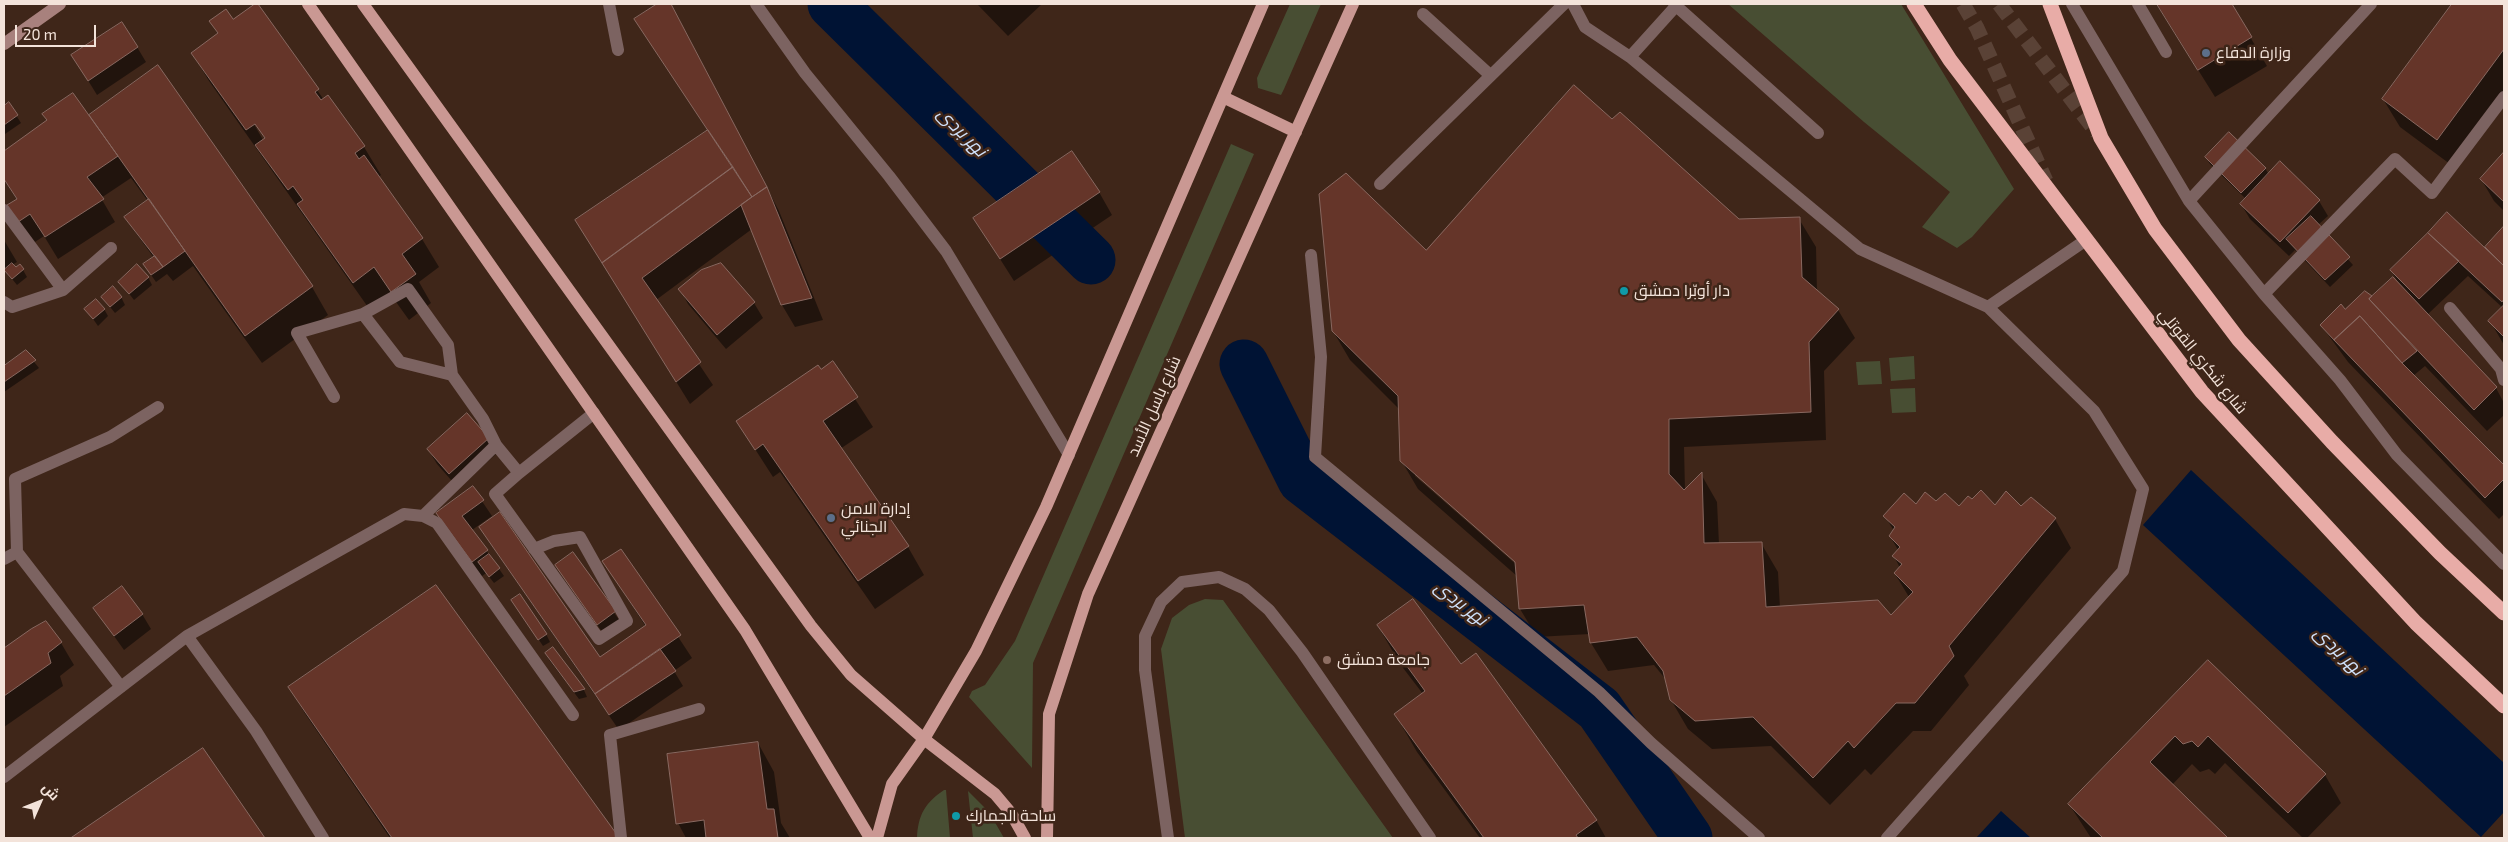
<!DOCTYPE html>
<html>
<head>
<meta charset="utf-8">
<style>
	body { margin:0 }
	#map { position:relative; width:2508px; height:842px; overflow:hidden; background:#3f2619; font-family:"Exo 2",Cairo,sans-serif }
	canvas { display:block }
	.frame { position:absolute; inset:0; border:5px solid #f3e3da; pointer-events:none }
	.north { position:absolute; left:15px; top:777px; width:50px; height:50px; -webkit-text-stroke:4px #3f2619; paint-order:stroke; rotate:46deg; font-size:14px; font-weight:700; line-height:20px; text-align:center; color:#f3e3da }
	.north::after { content:''; display:block; margin:auto; width:18px; height:22px; background:#f3e3da; clip-path:polygon(50% 0,100% 100%,50% 72%,0 100%) }
	.scale { position:absolute; left:15px; top:25px; width:81px; height:22px; box-sizing:border-box; border:2px solid #f3e3da; border-top:0; padding-left:6px; font-size:15px; line-height:18px; white-space:nowrap; color:#f3e3da; -webkit-text-stroke:4px #3f2619; paint-order:stroke }
</style>
</head>
<body>
<div id="map">
<canvas width="2508" height="842"></canvas>
<div class="frame"></div>
<div class="north">ش</div>
<div class="scale">20 m</div>
</div>
<script>
const c = document.querySelector('canvas').getContext('2d');
c.lineJoin = 'round';
function paint(path, color) {
  c.fillStyle = color;
  c.fill(path, 'evenodd');
}
function stroke(path, color, width, dash) {
  c.strokeStyle = color;
  c.lineWidth = width;
  c.lineCap = dash ? 'butt' : 'round';
  c.setLineDash(dash || []);
  c.stroke(path);
}
function label(font, color, halo, rows, align = 'center') {
  c.font = font + ' "Exo 2",Cairo,sans-serif';
  c.lineWidth = 5;
  c.setLineDash([]);
  c.textBaseline = 'middle';
  c.strokeStyle = halo;
  c.fillStyle = color;
  for (const [text, x, y, turn = 0] of rows) {
    c.save();
    c.translate(x, y);
    c.rotate((+turn || 0) * Math.PI / 180);
    c.textAlign = isNaN(turn) ? turn : align;
    if (halo) c.strokeText(text, 0, 0);
    c.fillText(text, 0, 0);
    c.restore();
  }
}
paint(new Path2D(`
	M1290,4H1321L1284,89L1281,95L1258,88L1257,78Z
	M1728,4H1901L2014,189L1972,237L1957,248L1922,227L1950,192L1864,122Z
	M1231,144L1254,154L1033,663L1032,768L969,697L972,691L985,685L1015,641Z
	M1914,356L1915,379L1891,381L1889,358Z
	M1880,361L1882,384L1858,385L1856,362Z
	M1915,388L1916,412L1892,413L1890,389Z
	M1205,599L1223,600L1393,838H1185L1161,649L1172,618L1189,605Z
	M944,790H946L950,838H917C918,815 925,803 944,790Z
	M968,791L989,812L1004,838H973Z`), '#484e33');
paint(new Path2D(`
	M2191,470L2504,763V812L2481,837L2143,525Z
	M2001,811L2031,838H1976Z`), '#001334');
paint(new Path2D(`
	M257,4L324,100L364,147L381,175L378,177L422,239L439,267L419,282L431,303L409,320L391,295L370,310L209,81L192,53L218,34L211,21H233ZM253,118L266,140H263L251,119Z
	M660,4H669L680,21L779,211L823,320L795,327L782,305L752,229L656,300L713,385L690,404L590,242L708,131L636,19Z
	M977,4H1042L1008,36Z
	M2157,4H2231L2267,66L2215,97Z
	M2454,4H2504V99L2454,167L2400,127L2383,99Z
	M137,47L146,62L97,95L73,56Z
	M157,67L312,287L328,315L262,363L193,266L173,281L167,274L156,282L149,272L154,258L125,218L148,201L131,178L101,198L115,222L58,259L44,236L32,244L9,206L17,200L4,179V152L48,121L89,117Z
	M9,104L21,123L5,134L4,108Z
	M1612,121L1739,220L1799,219L1816,247L1817,292L1838,310L1855,338L1824,371L1826,440L1684,447L1685,490L1701,474L1717,502L1719,544L1761,543L1778,572L1780,608L1891,617L1909,597L1895,574L1900,568L1894,556L1898,550L1890,536L1894,531L1885,516L1916,506L1936,503L1959,507L1972,501L1995,506L2021,508L2055,519L2071,548L1964,676L1969,685L1931,731H1913L1871,775L1865,769L1830,805L1771,746L1712,749L1688,729L1671,700L1667,681L1654,665L1608,671L1591,643L1590,634L1537,637L1520,609L1518,577L1418,489L1401,460L1399,409L1350,360L1333,331L1426,252ZM1415,472L1521,565L1519,567L1415,476Z
	M2504,154V211L2494,201L2481,179Z
	M2206,157L2265,168L2269,175L2319,201L2328,216L2318,225L2353,265L2330,287L2295,250L2289,256L2250,219L2241,204L2246,199L2210,164Z
	M1099,192L1112,215L1014,281L974,218Z
	M2504,228V345L2490,321L2503,308L2468,276L2427,315L2496,388L2504,403V415L2487,431L2425,366L2413,376L2504,467V514L2499,519L2348,362L2321,325L2345,311L2365,293L2371,297L2399,284L2391,270L2489,252L2486,247Z
	M4,240L17,262L12,265L16,269L23,270L27,277L17,285L4,269Z
	M721,264L754,303L763,318L726,349L688,304L680,289Z
	M148,277L152,285L134,300L120,282Z
	M102,297H121L125,305L115,313Z
	M86,309H104L108,316L98,326Z
	M26,352L39,368L4,392V368Z
	M832,363L873,427L840,449L908,547L924,575L875,609L780,472L773,477L737,421Z
	M488,439L496,454L458,488L437,464L428,449Z
	M473,488L492,516L472,530L504,576L494,583L486,573L481,577L446,529Z
	M481,527L600,659L646,627L604,562L621,550L692,658L674,671L683,686L619,730L494,549Z
	M573,554L624,627L607,639L556,565Z
	M517,607L546,634L550,642L543,646Z
	M94,608L142,614L151,629L124,650Z
	M1378,626L1460,666L1596,820L1606,838H1480L1417,752L1395,714L1423,694L1400,664Z
	M32,630L61,643L74,665L60,676L63,686L4,727V650Z
	M553,649L584,690L587,697L579,699L550,661L546,654Z
	M2208,662L2325,775L2341,803L2307,838H2303L2225,763L2215,774L2209,769L2200,772L2192,764L2172,785L2226,838H2091L2069,804Z
	M289,687L618,838H390L306,715Z
	M758,743L774,772L781,823L790,838H686L678,823Z
	M202,750L263,838H73Z`), '#0007');
stroke(new Path2D(`
	M832,4L1091,260
	M1244,364L1302,480L1599,709L1688,838`), '#001334', 49);
const building = new Path2D(`
	M255,4H258L319,89L315,92L321,100L328,95L365,146L355,153L359,159L364,155L423,238L402,254L416,274L391,292L374,267L353,283L297,204L303,200L293,186L288,190L255,145L265,138L255,124L246,130L191,53L218,33L209,21L226,9L233,19Z
	M657,4H671L767,187L752,197L634,19Z
	M2157,4H2232L2252,37L2198,70Z
	M2452,4H2504V49L2437,140L2382,99Z
	M122,22L138,47L88,81L71,55Z
	M158,65L313,286L245,336L89,115Z
	M1574,85L1612,119L1620,112L1739,219L1800,217L1802,277L1839,309L1809,342L1811,412L1669,419V474L1684,490L1702,472L1704,543L1762,542L1766,607L1878,600L1891,615L1913,592L1894,573L1902,564L1892,556L1900,547L1889,536L1895,527L1883,516L1904,493L1916,504L1925,492L1936,501L1945,493L1959,506L1968,496L1972,499L1981,490L1995,505L2006,491L2021,506L2031,497L2056,518L1949,646L1954,656L1915,703H1896L1854,748L1848,741L1813,778L1753,717L1695,721L1670,700L1663,671L1637,637L1590,643L1584,605L1519,609L1515,562L1400,461L1398,396L1332,331L1319,194L1346,173L1426,250Z
	M73,93L118,156L87,177L104,199L45,237L30,214L18,222L7,205L17,199L4,179V151L47,120L42,114Z
	M9,102L18,115L4,125V106Z
	M708,130L733,167L602,263L575,220Z
	M2229,132L2266,168L2241,193L2205,157Z
	M1072,151L1100,192L1000,259L973,218Z
	M2504,152V202L2480,179Z
	M2280,161L2320,200L2280,242L2240,204Z
	M733,167L752,197L642,278L701,362L676,382L602,263Z
	M767,187L812,298L781,305L741,205Z
	M149,199L185,251L163,267L124,217Z
	M2447,212L2504,266V299L2502,302L2428,233Z
	M2311,216L2350,257L2325,280L2286,239Z
	M2504,226V266L2485,247Z
	M2428,233L2459,261L2419,299L2390,270Z
	M155,256L163,267L151,275L143,264Z
	M12,263L16,267L20,264L24,269L12,279L4,270Z
	M721,263L755,302L717,335L678,289L701,270Z
	M137,264L149,277L129,294L118,282Z
	M2393,277L2497,387L2474,410L2369,299Z
	M113,286L122,297L110,307L101,297Z
	M2365,291L2372,296L2369,299L2417,351L2402,363L2360,316L2334,340L2320,325L2341,304L2345,309Z
	M96,299L105,309L93,319L84,309Z
	M2504,305V337L2488,321Z
	M2360,316L2402,363L2504,465V479L2485,498L2334,340Z
	M26,350L36,360L4,382V366Z
	M833,361L858,397L823,421L909,546L858,581L763,444L755,450L736,421L818,365L821,369Z
	M467,413L489,438L449,474L427,449Z
	M473,486L484,500L462,516L488,550L472,562L436,513Z
	M500,512L600,657L646,625L602,561L621,549L681,635L595,694L479,527Z
	M573,552L616,611L597,625L555,565Z
	M489,554L500,568L489,577L478,562Z
	M436,585L618,836L615,838H392L288,687Z
	M122,586L143,614L114,636L93,608Z
	M520,594L547,634L538,640L511,600Z
	M1413,599L1461,664L1476,653L1597,820L1576,835L1578,838H1484L1394,714L1425,691L1377,625Z
	M46,621L62,642L48,653L51,663L4,696V648L31,629Z
	M553,647L585,689L574,692L545,653Z
	M660,649L676,671L609,715L595,694Z
	M2208,660L2326,774L2288,813L2208,736L2198,747L2192,741L2183,744L2175,736L2150,762L2228,838H2103L2068,804Z
	M758,742L767,809H774L778,838H706L704,820L676,824L667,754Z
	M203,748L265,838H71Z`);
paint(building, '#653529');
stroke(building, '#886860', 1);
stroke(new Path2D(`
	M1963,4L1977,28L2046,181
	M1999,4L2097,133`), '#5a4236', 15, [15, 8]);
stroke(new Path2D(`
	M609,4L618,50
	M756,4L805,73L889,176L946,251L1069,455
	M1573,4L1585,27L1630,57L1860,249L1988,307L2094,411L2143,489L2123,571L1887,838
	M1674,4L1818,133
	M2072,4L2189,201
	M2138,4L2166,52
	M2371,4L2189,201L2264,294L2340,380L2397,455L2504,564
	M1423,14L1490,75
	M1630,57L1676,6
	M1380,184L1564,4
	M4,210L63,290
	M1311,255L1321,357L1315,457L1599,692L1651,743L1759,838
	M2264,294L2395,159L2432,193L2504,97
	M4,302L12,307L63,290L111,248
	M1988,307L2086,240
	M2450,308L2501,369L2504,380
	M334,397L297,333L363,314
	M496,445L519,473L594,413
	M519,473L495,494L599,639L627,621L580,537L554,541L534,549
	M423,516L496,445L483,419L452,375L448,345L408,289L363,314L400,362L452,375
	M17,552L15,479L110,437L158,407
	M4,559L17,552L121,687
	M187,636L256,731L323,838
	M4,777L187,636L404,514L423,516L437,523L573,715
	M621,838L610,735L699,709
	M1168,838L1145,670V636L1161,602L1182,582L1219,577L1245,589L1269,610L1302,652L1430,838`), '#7c6361', 12);
stroke(new Path2D(`
	M4,44L60,4`), '#a8817d', 12);
stroke(new Path2D(`
	M308,4L745,630L870,838
	M363,4L811,626L851,675L924,739L995,794L1011,813L1025,838
	M1223,97L1296,132
	M877,838L892,784L924,739L976,651L1046,507L1263,4
	M1047,838L1049,714L1088,594L1353,4`), '#ca9893', 12);
stroke(new Path2D(`
	M1914,4L1950,60L2202,392L2416,623L2504,706
	M2050,4L2101,138L2155,229L2239,340L2332,442L2440,553L2504,613`), '#e8aca7', 15);
for (const [x, y, r, color] of [
	[2206,53,5,"#5c6f8a"],
	[1624,291,5,"#0f9aa8"],
	[831,518,5,"#5c6f8a"],
	[1327,660,5,"#8d6e63"],
	[956,816,5,"#0f9aa8"]
]) {
  const dot = new Path2D();
  dot.arc(x, y, r, 0, 2 * Math.PI);
  c.fillStyle = color;
  c.fill(dot);
  stroke(dot, '#3f2619', 2);
}
label('16px', '#f3e3da', '#3f2619', [
	["وزارة الدفاع",2216,53],
	["دار أوبّرا دمشق",1634,291],
	["إدارة الامن",841,509],
	["الجنائي",841,527],
	["جامعة دمشق",1337,660],
	["ساحة الجمارك",966,816]
], 'left');
label('16px', '#f3e3da', '#3f2619', [
	["شارع شكري القوتلي",2203,361,51],
	["شارع باسل الأسد",1154,406,-66]
]);
label('italic 18px', '#d0e2fc', '#3f2619', [
	["نهر بردى",962,132,45],
	["نهر بردى",1461,603,38],
	["نهر بردى",2339,651,44]
]);
</script>
</body>
</html>
